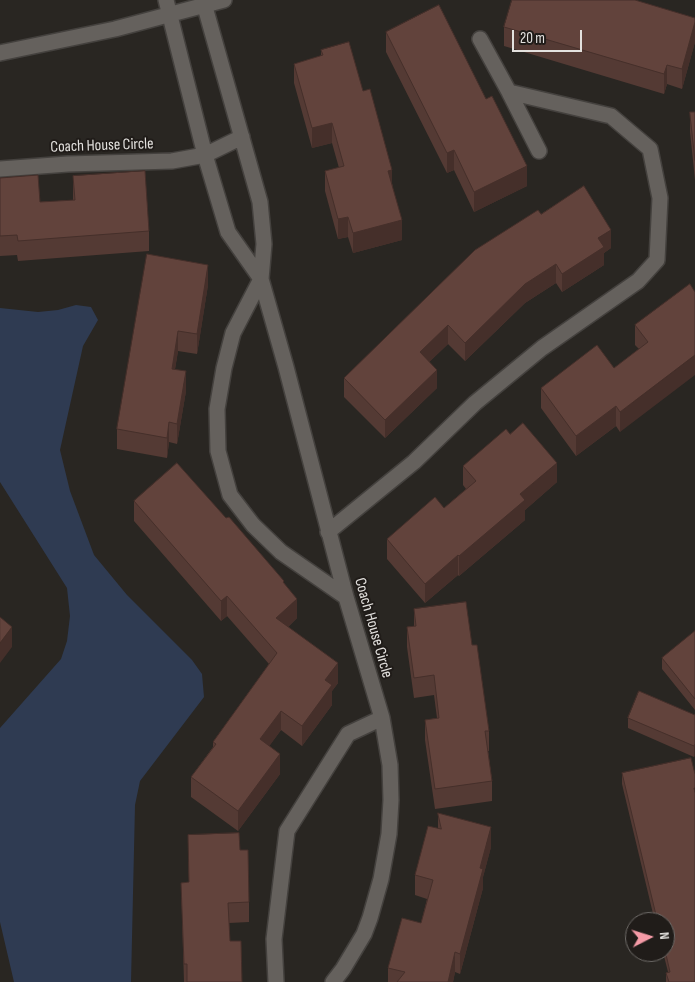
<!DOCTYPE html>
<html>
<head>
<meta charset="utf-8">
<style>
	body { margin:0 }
	#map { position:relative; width:695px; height:982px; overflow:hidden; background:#292622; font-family:"Sofia Sans Condensed",sans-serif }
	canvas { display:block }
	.north { position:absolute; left:625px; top:912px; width:50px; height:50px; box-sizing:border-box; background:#201c19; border:1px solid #6e6b68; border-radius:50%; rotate:85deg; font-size:14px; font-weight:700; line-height:20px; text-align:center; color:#e3e1de }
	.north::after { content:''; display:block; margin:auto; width:18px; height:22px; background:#f49aa6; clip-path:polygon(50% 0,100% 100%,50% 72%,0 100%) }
	.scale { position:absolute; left:512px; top:30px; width:70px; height:22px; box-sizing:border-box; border:2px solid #e3e1de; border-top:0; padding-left:6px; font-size:15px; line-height:18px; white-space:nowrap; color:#e3e1de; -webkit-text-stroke:4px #201c19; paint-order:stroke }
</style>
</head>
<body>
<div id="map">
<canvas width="695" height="982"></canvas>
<div class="north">N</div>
<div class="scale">20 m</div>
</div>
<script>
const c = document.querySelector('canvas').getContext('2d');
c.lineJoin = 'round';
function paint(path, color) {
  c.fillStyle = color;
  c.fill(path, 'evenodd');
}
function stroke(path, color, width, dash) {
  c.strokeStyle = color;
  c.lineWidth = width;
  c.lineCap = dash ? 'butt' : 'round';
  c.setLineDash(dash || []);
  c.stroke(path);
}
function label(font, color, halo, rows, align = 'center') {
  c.font = font + ' "Sofia Sans Condensed",sans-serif';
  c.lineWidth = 4;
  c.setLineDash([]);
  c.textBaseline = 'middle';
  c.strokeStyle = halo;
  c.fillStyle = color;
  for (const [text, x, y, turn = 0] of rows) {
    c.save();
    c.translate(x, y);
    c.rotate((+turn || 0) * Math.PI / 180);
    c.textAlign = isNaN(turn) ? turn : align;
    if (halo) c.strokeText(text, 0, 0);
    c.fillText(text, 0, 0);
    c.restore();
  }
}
paint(new Path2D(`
	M76,305L91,307L98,320L83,346L60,450L70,491L94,555L127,595L192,660L202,674L204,697L140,781L135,805L131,982H14L0,922V728L61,659L67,641L70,616L67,588L0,482V308L38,312L58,310Z`), '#2f3b52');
const minor = new Path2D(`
	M166,0L205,155L228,232L261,279L286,367L346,597L382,718L390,765L391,800L389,834L381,879L370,918L364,934L343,969L333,982
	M203,0L260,202L264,244L261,279L233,333L224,368L217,409L218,451L230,495L253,525L281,552L346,597
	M480,39L509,92L539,151
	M0,53L115,29L224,0
	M0,169L68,164L172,161L205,155L242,137
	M328,532L414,462L475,403L542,348L638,281L657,260L660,198L650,149L611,116L509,92
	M276,982L274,939L287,831L348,734L382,718`);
stroke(minor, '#44413e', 18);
stroke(minor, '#65615d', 15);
paint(new Path2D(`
	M695,18V42L682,89L667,84L664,94L504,46V27Z
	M386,32L527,186L474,212L454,170L447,173L386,52Z
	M321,50L363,91L392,183L402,240L353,253L348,237L338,239L325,191V171L339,168L332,143L312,148L294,83V64L321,56Z
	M690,112H695V180L690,132Z
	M73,176L149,231V251L18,261L17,255L0,256V178L40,202L73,200Z
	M541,214L611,248L604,253V265L562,292L556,283L525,303L465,361L448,344L429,362L437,388L385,438L344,397V378Z
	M147,254L208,285L197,354L178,351L175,369L186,391L177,444L169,442L167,458L117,449V429Z
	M690,284L620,432L616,426L576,456L541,408V388L614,368L639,349L635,345V325Z
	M463,466L557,482L525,510V520L459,576L458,575L425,603L387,559V539L444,508L466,489L463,485Z
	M134,501L226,518L284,583L297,618L288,627L338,683L332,691V705L302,746L281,730L269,746L280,774L238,831L191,797V777L213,747V742L269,664L227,616L221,621L134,521Z
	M414,609L472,645L489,731V751H488L492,781V801L435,809L425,740V720L437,718L434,695L414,698L407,647V627L414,626Z
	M695,625V710L662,669V658L695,631Z
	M695,715V755L694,757L628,728V718Z
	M622,773L695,982H666V973L668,972L663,952H665V922H655L622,784Z
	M438,813L491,847L483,877V888L460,974L455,972L453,982H388V968L421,923L427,899L415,895V875L438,828Z
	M188,835L240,850L249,902V922L229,923L230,941L242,982H184L181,883L189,882Z`), '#543a34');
paint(new Path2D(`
	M695,22V42L682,89V69Z
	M667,65V84L664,94V74Z
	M332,123V143L312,148V128Z
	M454,150V170L447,173V153Z
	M527,166V186L474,212V192Z
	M392,170V190L388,171Z
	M348,217V237L338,239V219Z
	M402,220V240L353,253V233Z
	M611,230V248L604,253V265L562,292V274L598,238Z
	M556,264V283L525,303L465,361V343L525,284Z
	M208,265V285L197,354V334Z
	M448,325V344L420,371V352Z
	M178,331V351L172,388V369Z
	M695,355V375L620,432V412Z
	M437,370V388L385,438V420Z
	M186,371V391L177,444V424Z
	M616,406V426L576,456V436Z
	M169,422V442L167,458V438Z
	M557,463V482L525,510V520L459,576V556L520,494Z
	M458,555V575L425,603V584Z
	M227,596V616L221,621V601Z
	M297,599V618L276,638V618Z
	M12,627V647L0,663V643Z
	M338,663V683L332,691V705L302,746V726L325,680Z
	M281,711V730L260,759V739Z
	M695,744V755L694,757V746Z
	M280,754V774L238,831V811Z
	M491,827V847L483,877V888L460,974V954L480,868Z
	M657,914V922H656V915Z
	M455,952V972L453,982H448Z`), '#452f2a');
const building = new Path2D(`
	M512,0H635L695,18V22L682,69L667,65L664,74L504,27Z
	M439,5L486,99L492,96L527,166L474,192L454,150L447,153L386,32Z
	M349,42L363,91L370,89L392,170L388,171L402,220L353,233L348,217L338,219L325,171L344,166L332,123L312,128L294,64L323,55L321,50Z
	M690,112H695V160Z
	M145,171L149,231L18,241L17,235L0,236V178L38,175L40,202L75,200L73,176Z
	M584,186L611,230L598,238L604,247L562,274L556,264L525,284L465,343L448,325L420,352L437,370L385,420L344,378L475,250L538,210L541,214Z
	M147,254L208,265L197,334L178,331L172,369L186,371L177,424L169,422L167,438L117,429Z
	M690,284L695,292V355L620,412L616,406L576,436L541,388L597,345L614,368L648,342L635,325Z
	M523,423L557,463L520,494L525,500L459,556L458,555L425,584L387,539L435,497L444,508L476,481L463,466L506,429L510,434Z
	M177,463L226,518L229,517L284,581L283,582L297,599L276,618L338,663L325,680L332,685L302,726L281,711L260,739L280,754L238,811L191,777L216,744L213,742L277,653L227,596L221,601L134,501Z
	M466,602L472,645H477L489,731H485L492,781L435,789L425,720L439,718L434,675L414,678L407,627L416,626L414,609Z
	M0,617L12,627L0,643Z
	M695,631V699L662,658Z
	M639,691L695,715V744L694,746L628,718Z
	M691,758L695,774V788H694L695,793V982H669L666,973L670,972L665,950V922H659L657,914L656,915L622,773Z
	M438,813L491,827L480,868L483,869L460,954L455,952L448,982H397L405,972L388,968L402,918L421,923L433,880L415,875L428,826L441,829Z
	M239,833L240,850H248L249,902L228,903L230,941H241L242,982H187V964H184L181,883L189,882L188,835Z`);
paint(building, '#62433c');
stroke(building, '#452f2a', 1);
label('16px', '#e3e1de', '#201c19', [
	["Coach House Circle",102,146,-2],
	["Coach House Circle",373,628,74]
]);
</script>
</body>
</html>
